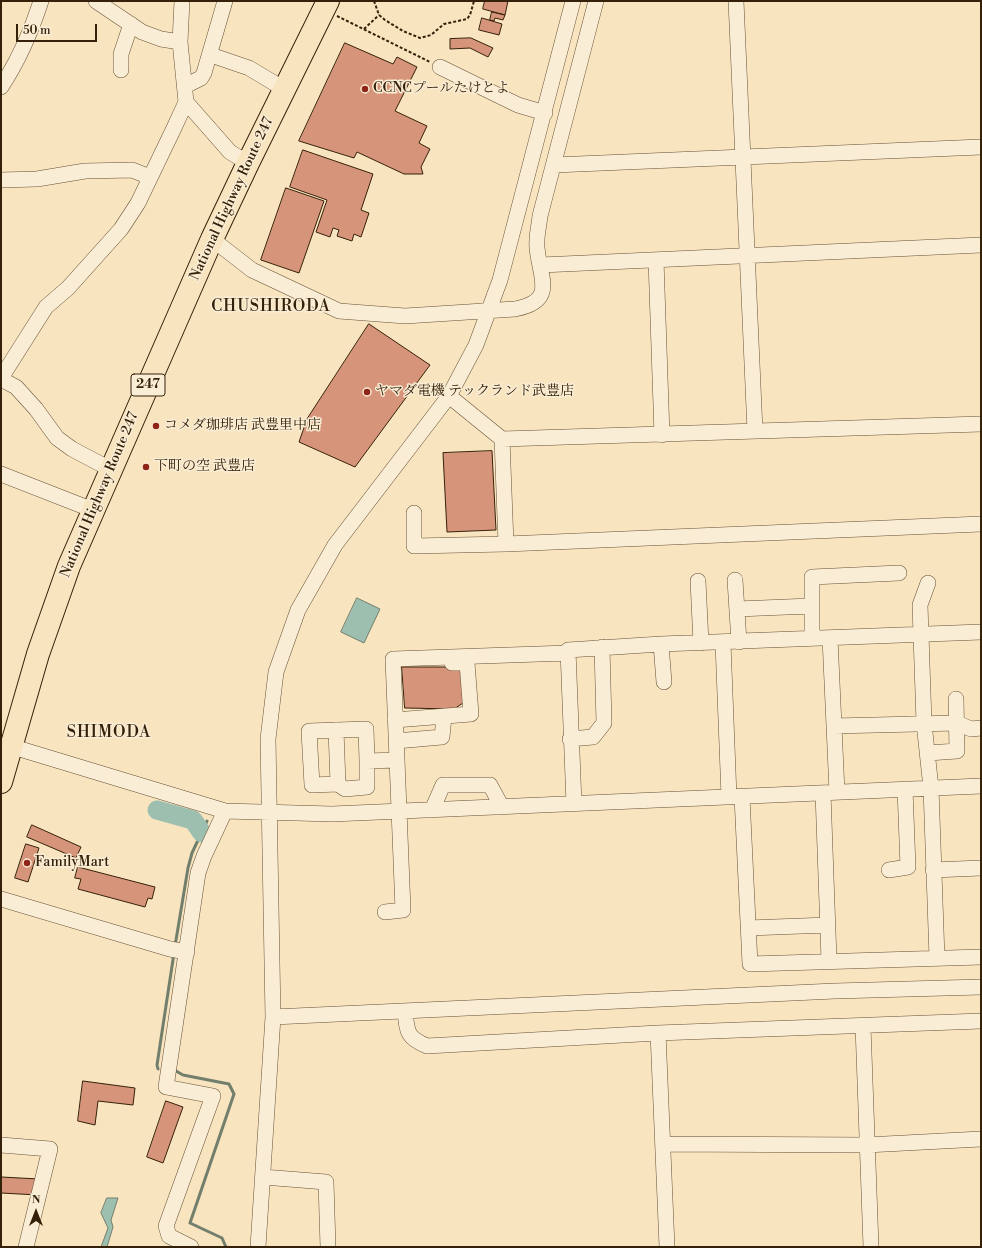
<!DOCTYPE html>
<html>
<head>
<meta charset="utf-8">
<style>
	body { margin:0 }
	#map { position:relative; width:982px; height:1248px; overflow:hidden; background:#f8e4bf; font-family:"Libre Bodoni",serif }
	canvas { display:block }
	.frame { position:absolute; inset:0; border:2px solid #352009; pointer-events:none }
	.north { position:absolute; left:16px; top:1192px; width:40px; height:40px; -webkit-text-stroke:3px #faedd5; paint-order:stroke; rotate:0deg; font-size:11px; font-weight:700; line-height:16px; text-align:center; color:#352009 }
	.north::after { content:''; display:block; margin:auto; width:14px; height:18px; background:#352009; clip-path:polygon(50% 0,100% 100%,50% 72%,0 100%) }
	.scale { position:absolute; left:16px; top:24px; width:81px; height:18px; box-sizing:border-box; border:2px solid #352009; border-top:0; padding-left:5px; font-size:12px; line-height:14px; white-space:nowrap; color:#352009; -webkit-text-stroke:3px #faedd5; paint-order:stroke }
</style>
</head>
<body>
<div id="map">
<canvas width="982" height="1248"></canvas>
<div class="frame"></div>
<div class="north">N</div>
<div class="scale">50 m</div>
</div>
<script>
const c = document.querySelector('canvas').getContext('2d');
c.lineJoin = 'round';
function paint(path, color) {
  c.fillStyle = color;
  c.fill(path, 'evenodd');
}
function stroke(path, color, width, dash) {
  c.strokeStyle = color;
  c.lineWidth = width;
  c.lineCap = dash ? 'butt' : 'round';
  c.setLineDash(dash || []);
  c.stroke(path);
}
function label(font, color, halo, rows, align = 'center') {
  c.font = font + ' "Libre Bodoni","Noto Serif JP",serif';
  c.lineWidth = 3;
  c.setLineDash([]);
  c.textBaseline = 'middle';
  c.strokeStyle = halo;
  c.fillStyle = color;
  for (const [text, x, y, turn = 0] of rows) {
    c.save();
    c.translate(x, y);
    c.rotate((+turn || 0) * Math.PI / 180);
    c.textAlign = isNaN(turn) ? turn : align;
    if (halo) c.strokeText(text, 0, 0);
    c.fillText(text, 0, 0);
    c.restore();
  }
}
const water = new Path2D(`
	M357,598L380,609L364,643L341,632Z
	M107,1198H118L111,1220L113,1227L107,1247H101L108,1228L101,1213Z`);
paint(water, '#9dbfb0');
stroke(water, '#737f6d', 1);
stroke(new Path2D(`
	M175,946L188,868L192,853L207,821
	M158,1069L157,1065L174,953
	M176,1071L183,1075L229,1084L234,1094L190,1223L222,1238L226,1247`), '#737f6d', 3);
stroke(new Path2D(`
	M157,810L193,820L202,833`), '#9dbfb0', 19);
const building = new Path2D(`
	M485,1H508L505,15L483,9Z
	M492,12L505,15L503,20L495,18L494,21L490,20Z
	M482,18L502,24L499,35L479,30Z
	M471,38L493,48L488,57L470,48L450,49V39Z
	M345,43L393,64L397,57L417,67L395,111L427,126L419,143L430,149L421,167L423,174H404L357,152L354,158L299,141Z
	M303,150L373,174L361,210L369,213L361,237L354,234L352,241L337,236L339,230L333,228L330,237L316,232L327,200L290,187Z
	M286,188L324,201L299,273L261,260Z
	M369,324L430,365L355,467L299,442L307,419Z
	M492,451L496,530L447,532L443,453Z
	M402,667H462L463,703L454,709L405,708Z
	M32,825L81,847L76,858L27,837Z
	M26,844L39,848L28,882L15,878Z
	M78,867L155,887L152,899L148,898L145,907L78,889L81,879L75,878Z
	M83,1081L135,1088L133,1105L98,1101L95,1125L78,1121Z
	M166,1101L183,1107L163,1163L147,1157Z
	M1,1177L39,1179L38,1195L1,1193Z`);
paint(building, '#d6947a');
stroke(building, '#352009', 1);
const minor = new Path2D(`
	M96,1L142,32L161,39L180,42
	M736,1L755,431
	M211,55L249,68L284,89
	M440,67L518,105L545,113
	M121,70V54L131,24
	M185,86L201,78L204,73L225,1
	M1,87C19,60 31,32 41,1
	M186,102L230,152L248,163
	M554,165L981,147
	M1,180L37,179L85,171L132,170L150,177
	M212,239L252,270L339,311L405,316L515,309C558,301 539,277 537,247C536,237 539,226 540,216L596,1
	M656,260L662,435
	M541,265L981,245
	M1,378L46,307L68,288L121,229L138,203L174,128L186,102L180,42L182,1
	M1,379L16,387L36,409L57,438L72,449L110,469
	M449,396L502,439L981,424
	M502,439L506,544
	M1,474L93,510
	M414,513V546L506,544L981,524
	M735,580L739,642
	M698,581L701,643
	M928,583L920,605L924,723L931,788L937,958
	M737,609L811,606
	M812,638V577L899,573
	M830,638L837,792
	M723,643L729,797
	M661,644L664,682
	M395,720L471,714L467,663H452
	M834,726L957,723L971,729L981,728
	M336,730L338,784
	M570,739L593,737L604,723L602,647
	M396,741L442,737L444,717
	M10,746L225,811L332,814L981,786
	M928,753L957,751L956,699
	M367,761L366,729L309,731L312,785L338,784L345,789L367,787V761L397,760
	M823,793L829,960
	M742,797L750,964L981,957
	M574,804L568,650L661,644L981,632
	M432,810L443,785H490L502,807
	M889,870L908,867L905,789
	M933,870L981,868
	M1,899L170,949L187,952
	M385,912L403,910L393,659L568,653
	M748,928L828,925
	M405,1011C407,1032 407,1038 427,1046L658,1033L667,1247
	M273,1017L835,991L981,987
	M863,1026L871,1247
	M658,1033L981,1021
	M664,1144L866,1145L981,1139
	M1,1145L50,1149L26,1247
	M263,1177L326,1182L328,1247
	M191,1247L169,1236L166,1226L213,1096L166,1087L198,873L204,856L225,811
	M258,1247L273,1017L268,739L276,672L298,610L335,545L449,396L476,345L500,280L573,1`);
const highway = new Path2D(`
	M1,782L38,654L69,566L212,239L248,163L328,1`);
stroke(minor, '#665136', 16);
stroke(highway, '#352009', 24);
stroke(new Path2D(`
	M374,1L379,15L385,20L403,31L420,38L431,35L444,24L467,19L470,15L474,1
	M337,16L430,62
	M364,29L379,15`), '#352009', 2, [3, 2]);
stroke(minor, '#faedd5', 15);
stroke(highway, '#f8e4bf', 22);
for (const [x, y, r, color] of [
	[365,89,4,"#8f2418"],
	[367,392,4,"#8f2418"],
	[156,426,4,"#8f2418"],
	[146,467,4,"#8f2418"],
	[27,863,4,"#8f2418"]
]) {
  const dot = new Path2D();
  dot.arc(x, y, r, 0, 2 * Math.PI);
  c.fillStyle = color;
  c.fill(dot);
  stroke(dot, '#faedd5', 1.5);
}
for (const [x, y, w] of [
	[148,385,34]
]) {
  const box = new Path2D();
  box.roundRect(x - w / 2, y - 11, w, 22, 3);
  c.fillStyle = '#faedd5';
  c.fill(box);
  stroke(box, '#352009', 1);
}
label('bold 13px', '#352009', null, [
	["247",148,385]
]);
label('14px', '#352009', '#faedd5', [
	["CCNCプールたけとよ",373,89],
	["ヤマダ電機 テックランド武豊店",375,392],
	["コメダ珈琲店 武豊里中店",164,426],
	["下町の空 武豊店",154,467],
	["FamilyMart",35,863]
], 'left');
label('14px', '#352009', '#faedd5', [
	["National Highway Route 247",232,199,-65],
	["National Highway Route 247",100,495,-67]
]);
c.letterSpacing = '1px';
label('16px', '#352009', '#faedd5', [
	["CHUSHIRODA",271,307],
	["SHIMODA",109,733]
]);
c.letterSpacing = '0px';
</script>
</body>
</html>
